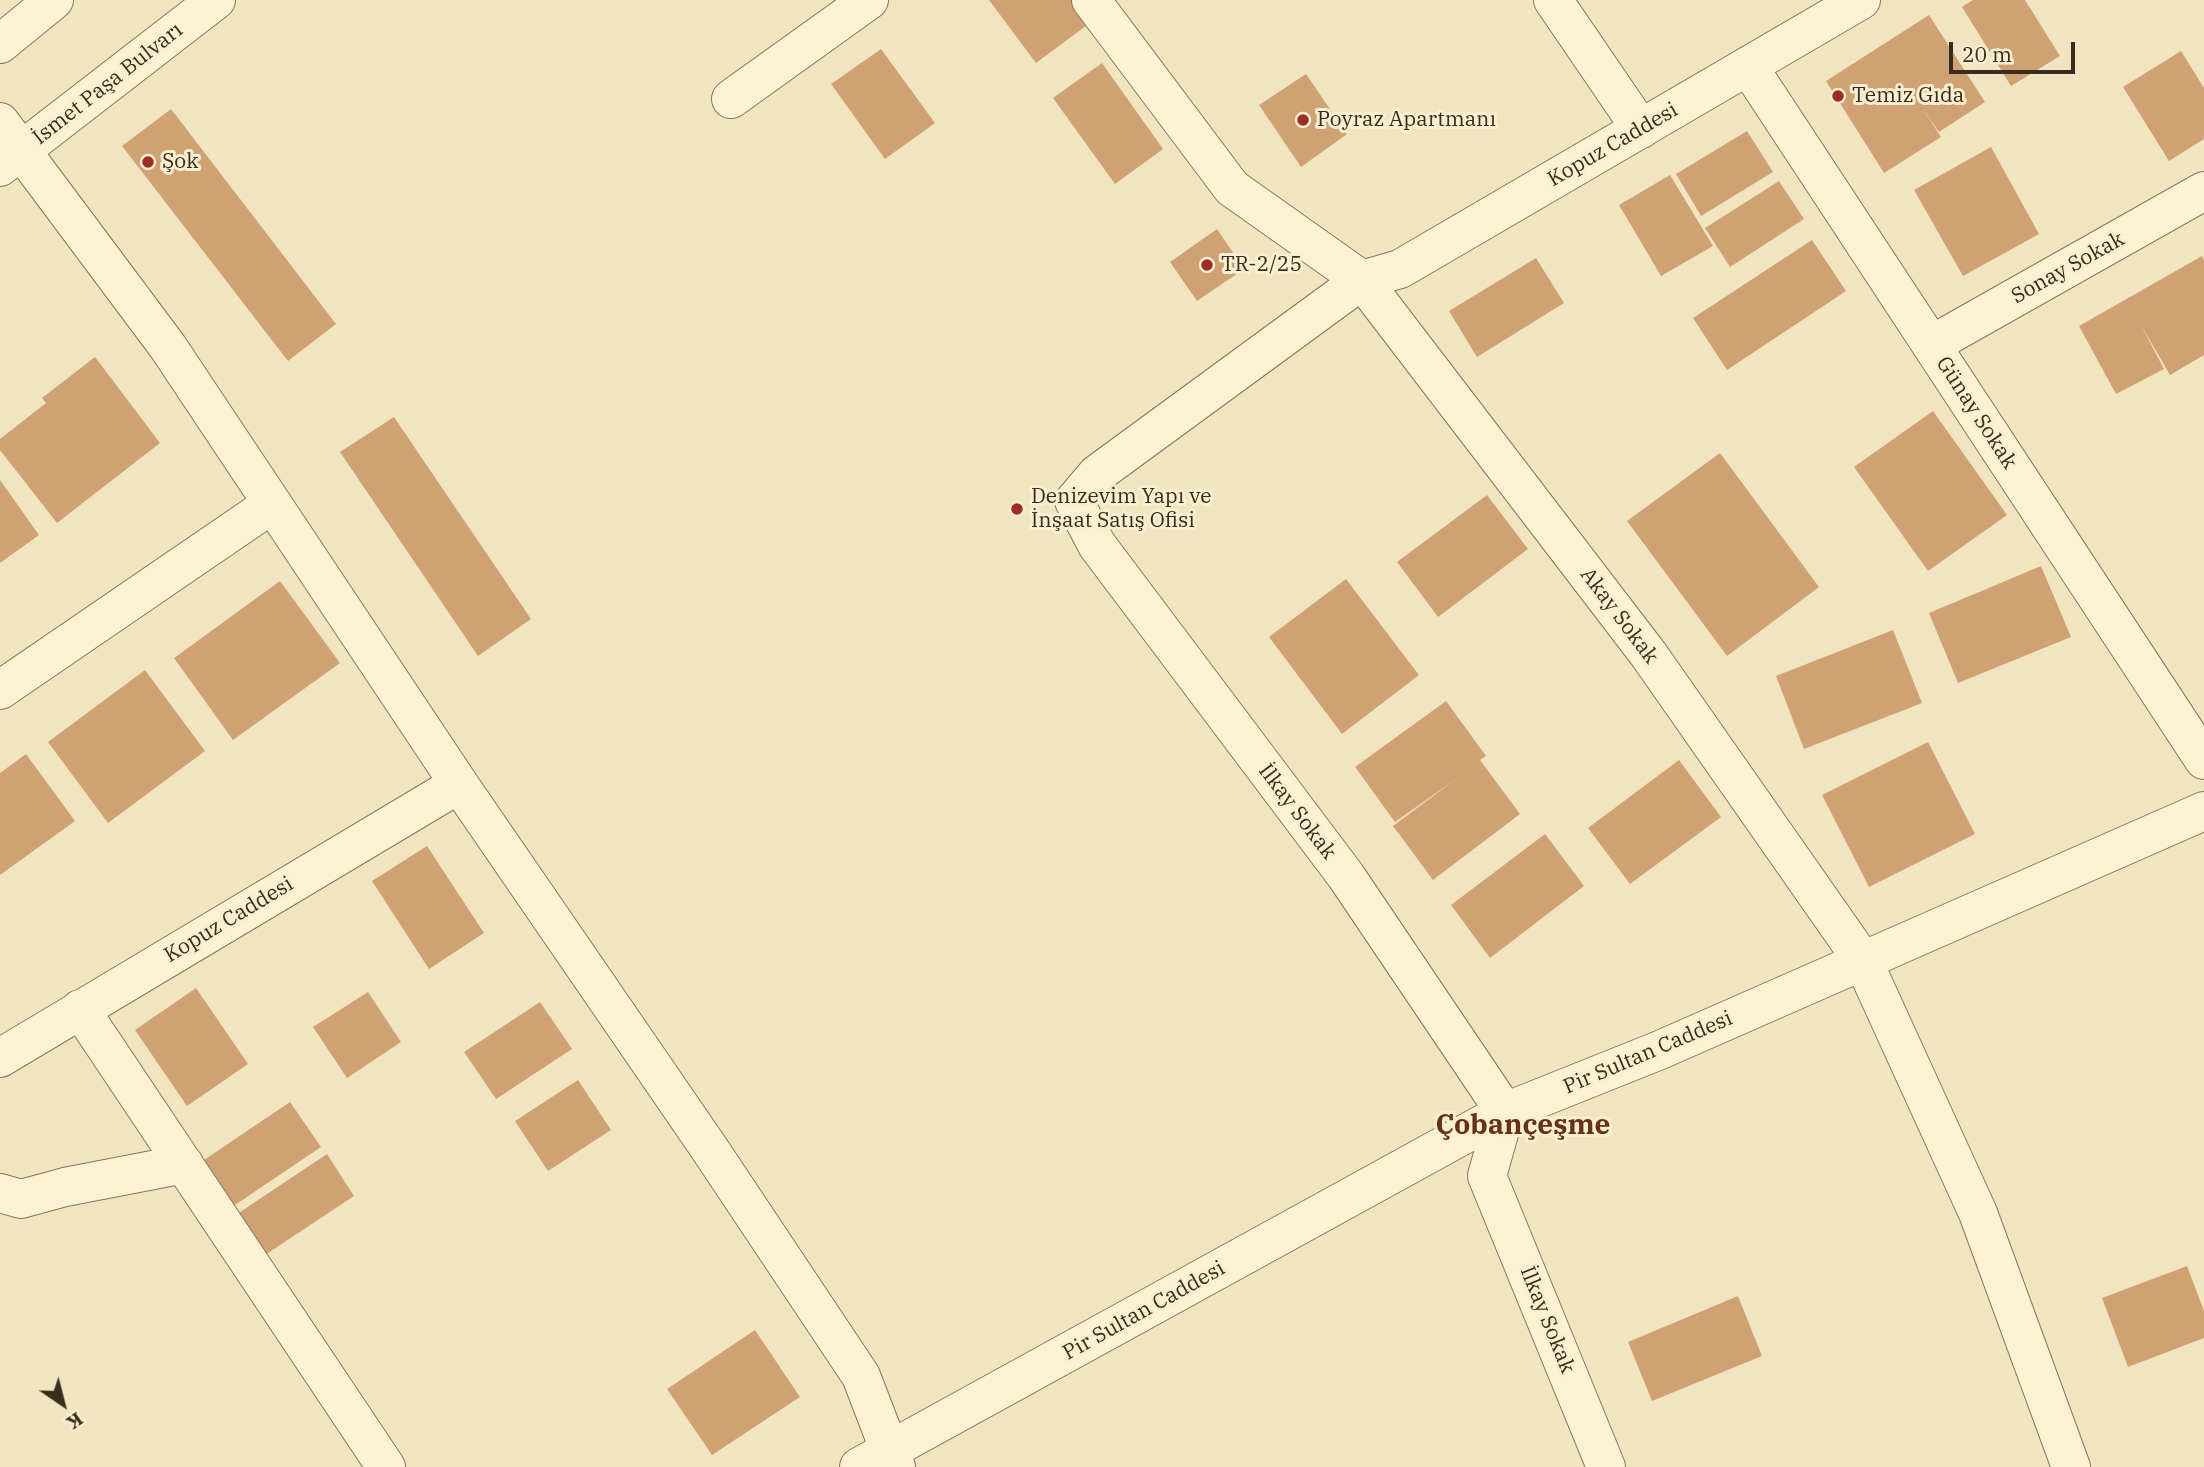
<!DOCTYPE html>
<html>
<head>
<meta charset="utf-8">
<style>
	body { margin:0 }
	#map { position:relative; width:2204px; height:1467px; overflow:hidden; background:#f0e5c0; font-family:"IBM Plex Serif",serif }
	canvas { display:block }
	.north { position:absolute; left:28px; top:1369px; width:70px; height:70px; -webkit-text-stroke:5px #f7efcf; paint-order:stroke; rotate:145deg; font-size:19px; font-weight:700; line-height:28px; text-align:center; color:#382c1c }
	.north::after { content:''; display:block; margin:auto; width:24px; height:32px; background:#382c1c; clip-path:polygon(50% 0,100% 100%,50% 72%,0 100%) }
	.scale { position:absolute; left:1949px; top:42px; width:126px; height:32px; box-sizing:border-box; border:4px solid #382c1c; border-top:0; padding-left:9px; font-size:21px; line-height:24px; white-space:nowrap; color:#382c1c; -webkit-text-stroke:5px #f7efcf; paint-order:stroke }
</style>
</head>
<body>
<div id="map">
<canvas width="2204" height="1467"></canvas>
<div class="north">K</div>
<div class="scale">20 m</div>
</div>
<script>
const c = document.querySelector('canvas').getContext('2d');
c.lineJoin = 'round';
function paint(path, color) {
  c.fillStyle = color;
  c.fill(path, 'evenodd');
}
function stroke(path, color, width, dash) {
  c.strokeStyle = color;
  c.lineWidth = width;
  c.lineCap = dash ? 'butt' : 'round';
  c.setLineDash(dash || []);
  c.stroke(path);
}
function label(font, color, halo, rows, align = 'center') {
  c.font = font + ' "IBM Plex Serif",serif';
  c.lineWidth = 6;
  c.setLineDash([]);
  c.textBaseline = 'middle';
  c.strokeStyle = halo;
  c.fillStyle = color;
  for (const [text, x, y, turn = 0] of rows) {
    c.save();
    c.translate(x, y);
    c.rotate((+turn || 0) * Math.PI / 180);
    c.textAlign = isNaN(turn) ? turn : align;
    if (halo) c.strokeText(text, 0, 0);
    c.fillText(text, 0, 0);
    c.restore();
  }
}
paint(new Path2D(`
	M989,0H1072L1090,23L1036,63Z
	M1973,0H2025L2060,56L2011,86L1962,7Z
	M1929,15L1985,102L1939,132L1923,109L1941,137L1884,173L1826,81Z
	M881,49L935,123L885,159L831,84Z
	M2181,51L2204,88V139L2169,161L2123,87Z
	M1102,63L1163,149L1115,184L1053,98Z
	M1306,74L1347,134L1301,167L1259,105Z
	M171,109L336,324L288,361L122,146Z
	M1747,131L1773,172L1701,216L1676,174Z
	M1991,147L2039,234L1963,276L1914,190Z
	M1670,175L1713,246L1661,276L1619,205Z
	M1779,181L1804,219L1730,267L1705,228Z
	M1217,229L1244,269L1197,301L1170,262Z
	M1812,240L1846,291L1727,370L1693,318Z
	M2202,256L2204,260V355L2170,375L2141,325L2164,369L2116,394L2079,326Z
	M1536,258L1564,303L1477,357L1449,311Z
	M95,357L160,443L57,523L0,450V439L46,403L42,398Z
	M1933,411L2007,515L1928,571L1854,467Z
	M394,417L531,619L478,656L340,452Z
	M1720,453L1819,587L1727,656L1627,521Z
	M0,480L39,535L0,563Z
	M1487,495L1528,549L1438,617L1397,562Z
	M2041,566L2071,637L1958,683L1929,613Z
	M1346,579L1419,675L1342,734L1269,637Z
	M280,581L340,663L233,740L174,658Z
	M1893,630L1922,703L1804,749L1776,676Z
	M145,670L205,751L108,823L48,742Z
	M1446,701L1486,756L1480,760L1520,814L1433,880L1393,826L1456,779L1395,822L1355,767Z
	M1928,742L1975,834L1869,887L1822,795Z
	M26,754L75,821L0,875V773Z
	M1679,760L1721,817L1630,884L1588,828Z
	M1545,834L1584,886L1490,958L1451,905Z
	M427,846L484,933L429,969L372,881Z
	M196,988L248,1064L187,1106L135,1030Z
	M368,992L401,1042L347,1078L313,1027Z
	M540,1002L572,1049L496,1099L464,1052Z
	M578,1080L611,1130L548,1171L515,1121Z
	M290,1102L321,1147L232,1207L201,1162Z
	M327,1154L354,1196L265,1255L237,1214Z
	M2187,1266L2204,1311V1338L2128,1367L2102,1298Z
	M1738,1296L1762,1356L1652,1401L1628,1342Z
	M755,1330L800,1397L712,1455L667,1389Z`), '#d0a273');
const minor = new Path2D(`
	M1553,0L1641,129
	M1748,66L2204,760
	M731,99L869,0
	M0,122L168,347L459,784L709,1148L861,1376L896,1467
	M1931,345L2204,191
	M0,690L272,504
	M80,1009L386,1467
	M0,1058L459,784
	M0,1193L21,1199L65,1187L184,1164
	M859,1467L1505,1112L1660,1050L2204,811
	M1606,1467L1487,1176L1505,1112L1346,876L1097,545L1074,501L1097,474L1362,280L1649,655L1863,961L1978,1213L2071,1467`);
const tertiary = new Path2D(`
	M1091,0L1232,188L1362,280L1400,269L1861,0
	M0,44L54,0
	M0,167L216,0`);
stroke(minor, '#897657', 40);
stroke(tertiary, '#897657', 40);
stroke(minor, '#faf2d3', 38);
stroke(tertiary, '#faf2d3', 38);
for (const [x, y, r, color] of [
	[1838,96,7,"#9b2d24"],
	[1303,120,7,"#9b2d24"],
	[148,162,7,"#9b2d24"],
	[1207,265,7,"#9b2d24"],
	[1017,509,7,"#9b2d24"]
]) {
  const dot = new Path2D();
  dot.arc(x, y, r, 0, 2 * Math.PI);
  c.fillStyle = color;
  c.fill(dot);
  stroke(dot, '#f7efcf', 2.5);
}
label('21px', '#382c1c', '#f7efcf', [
	["İsmet Paşa Bulvarı",108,84,-38],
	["Kopuz Caddesi",1613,145,-30],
	["Sonay Sokak",2068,268,-29],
	["Günay Sokak",1976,413,57],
	["Akay Sokak",1619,616,53],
	["İlkay Sokak",1297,812,53],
	["Kopuz Caddesi",229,920,-31],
	["Pir Sultan Caddesi",1648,1053,-23],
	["Pir Sultan Caddesi",1144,1311,-29],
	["İlkay Sokak",1547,1320,68]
]);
label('21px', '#382c1c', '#f7efcf', [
	["Temiz Gıda",1852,96],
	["Poyraz Apartmanı",1317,120],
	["Şok",162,162],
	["TR-2/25",1221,265],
	["Denizevim Yapı ve",1031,497],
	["İnşaat Satış Ofisi",1031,521]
], 'left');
label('bold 28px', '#673019', '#f7efcf', [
	["Çobançeşme",1523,1126]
]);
</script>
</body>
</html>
